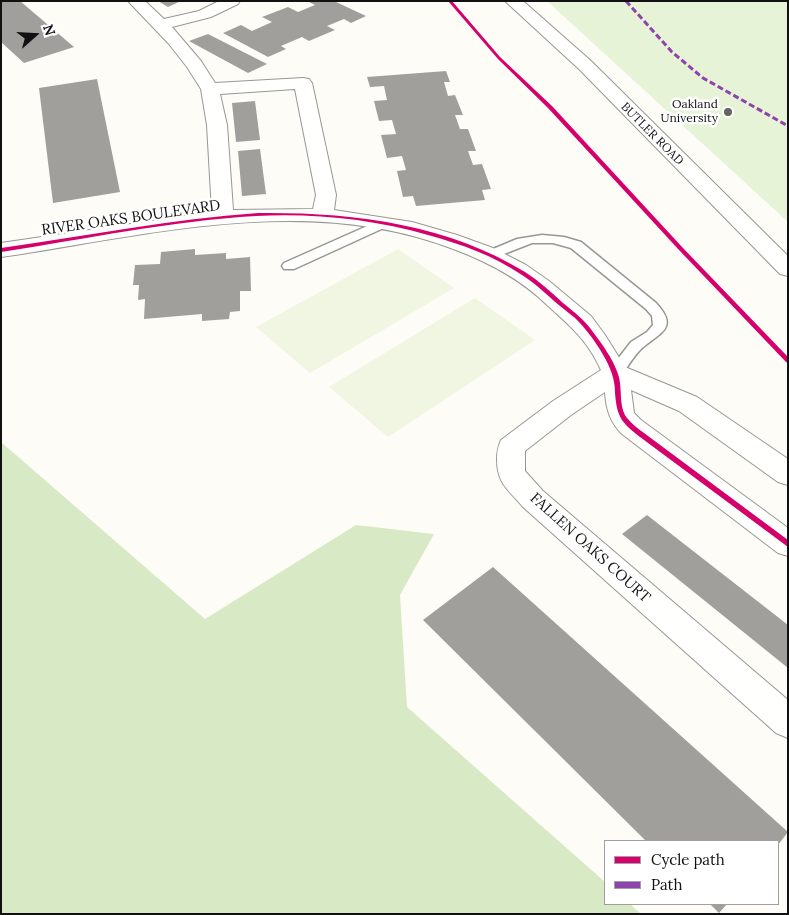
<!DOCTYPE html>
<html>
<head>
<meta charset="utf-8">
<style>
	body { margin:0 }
	#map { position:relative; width:789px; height:915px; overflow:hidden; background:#fdfcf7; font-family:Lora,serif }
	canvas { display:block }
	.frame { position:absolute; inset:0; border:2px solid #111; pointer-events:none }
	.legend { position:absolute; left:604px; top:840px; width:175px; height:65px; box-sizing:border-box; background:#fff; border:1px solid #a0a0a0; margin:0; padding:6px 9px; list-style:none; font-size:15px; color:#111 }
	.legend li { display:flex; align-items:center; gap:10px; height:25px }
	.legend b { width:25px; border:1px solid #a0a0a0 }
	.north { position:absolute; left:10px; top:10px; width:50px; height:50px; -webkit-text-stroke:4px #fff; paint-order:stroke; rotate:71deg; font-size:14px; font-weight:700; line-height:20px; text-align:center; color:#111 }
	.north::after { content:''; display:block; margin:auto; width:18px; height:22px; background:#111; clip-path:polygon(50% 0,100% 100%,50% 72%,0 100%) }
</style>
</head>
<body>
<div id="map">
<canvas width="789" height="915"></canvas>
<div class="frame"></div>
<ul class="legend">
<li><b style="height:6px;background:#d6006c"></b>Cycle path</li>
<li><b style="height:6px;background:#8e44ad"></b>Path</li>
</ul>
<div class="north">N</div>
</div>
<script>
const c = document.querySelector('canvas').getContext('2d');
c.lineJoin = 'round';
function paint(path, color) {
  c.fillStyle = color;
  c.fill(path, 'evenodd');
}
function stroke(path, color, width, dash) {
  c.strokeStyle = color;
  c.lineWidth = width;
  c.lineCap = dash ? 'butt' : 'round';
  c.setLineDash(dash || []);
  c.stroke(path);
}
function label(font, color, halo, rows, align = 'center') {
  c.font = font + ' Lora,serif';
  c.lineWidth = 5;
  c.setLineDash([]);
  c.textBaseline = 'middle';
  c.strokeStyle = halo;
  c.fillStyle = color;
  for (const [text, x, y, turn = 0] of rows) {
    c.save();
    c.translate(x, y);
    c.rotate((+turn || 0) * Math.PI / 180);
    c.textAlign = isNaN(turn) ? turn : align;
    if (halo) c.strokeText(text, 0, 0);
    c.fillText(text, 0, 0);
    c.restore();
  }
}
paint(new Path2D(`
	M547,1H788V222Z`), '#e7f3d7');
paint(new Path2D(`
	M1,442L205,619L356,525L434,534L400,595L407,707L605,882V904H630L641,914H1Z`), '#d8eac5');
paint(new Path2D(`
	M398,249L454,288L310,373L256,327Z
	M475,298L535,340L388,437L329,387Z`), '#f0f6e1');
paint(new Path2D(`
	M1,1H20L74,47L24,63L1,42Z
	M158,1H181L168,7Z
	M307,1H334L366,16L351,23L344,19L327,26L335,30L309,41L302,37L281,46L286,49L268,57L223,33L241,25L252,31L272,22L262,17L288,7L298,12L315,5Z
	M208,34L267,64L248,73L189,41Z
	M446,71L450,82H444L448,96L455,95L463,115H455L460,129H468L476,151H468L473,165L482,164L491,189L482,190L485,200L416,206L413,196L403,197L397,171L406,170L402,156L387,158L381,135L396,134L392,120L379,121L374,101L387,100L384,86L370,87L367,77Z
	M97,79L120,192L53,203L39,88Z
	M255,101L260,140L236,142L232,103Z
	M260,149L266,194L242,196L238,151Z
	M195,249V255L226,253V259L250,257L251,291H240V311L230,312L229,319L202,321V314L144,319L145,299L138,300L139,285H133L135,265L160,264L161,252Z
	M647,515L788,625V668L622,534Z
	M493,567L788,832L778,845V841H646L423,620Z
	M710,904H727L719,913Z`), '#a19f9c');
const lane = new Path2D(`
	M383,219L389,223L388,226L294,269H284L282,266L284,263Z
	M542,235L564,237L581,242L656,303C679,328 661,332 642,348C634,355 627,368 620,377L615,378L610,377L607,373L631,342L647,332L653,325L652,316L646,309L571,248L553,243H532L491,259L484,255L486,252L517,239Z`);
const street = new Path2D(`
	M128,1H145L164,19L199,11L219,1H240L238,4L211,17L172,27L201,61L215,83L303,78L309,79L312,83L336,195L334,210L412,222L457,235L493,248L526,265L549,281L591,316L605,335L625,367L697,397L788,459V485L778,482L679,411L631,390L634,413L641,420L788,528V556L778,553L622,434C610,422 606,409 605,392L571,415L525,451V471L543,491L788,700V738L776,733L523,507C508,489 497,484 497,459C497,451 498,447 501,440L553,401L601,370C587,339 570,326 546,304C520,279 490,263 456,250C309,192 151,235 1,257V243L212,212L207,125L201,89L187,67L169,44ZM295,89L316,195L313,209L233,210L227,125L220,94Z
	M505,1H523L591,61L788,256V276L780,274L579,69Z`);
stroke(lane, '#979795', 3);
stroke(street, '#979795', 2);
paint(lane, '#fffffe');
paint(street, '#fffffe');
stroke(new Path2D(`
	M626,1L672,52L703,78L788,126`), '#8e44ad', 3, [6, 3]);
paint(new Path2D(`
	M448,1H452L500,57L552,106L683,248L788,357V363L786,362L679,250L548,108L498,59Z
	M258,213C349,212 446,223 525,272C539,281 551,292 563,303C574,312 585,320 593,332C602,344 613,359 618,374C623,388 618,406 627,418C632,424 638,429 644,433L788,540V547L640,437C621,422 617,417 615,393C615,387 614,380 612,374C607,357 588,330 575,318C570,314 565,310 560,306C547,295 536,284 522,275C494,256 461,244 428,235C373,219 313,213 256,216C170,221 86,239 1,252V248C87,236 172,219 258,213Z`), '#d6006c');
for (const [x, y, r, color] of [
	[728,112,5,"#646362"]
]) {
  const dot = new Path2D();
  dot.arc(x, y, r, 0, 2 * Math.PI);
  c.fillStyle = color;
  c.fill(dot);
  stroke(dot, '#fff', 2);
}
label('12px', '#111', '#fff', [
	["Oakland",718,105],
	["University",718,119]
], 'right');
label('12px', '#111', '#fff', [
	["BUTLER ROAD",652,134,45]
]);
label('15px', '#111', '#fff', [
	["RIVER OAKS BOULEVARD",131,218,-8],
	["FALLEN OAKS COURT",590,548,42]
]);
</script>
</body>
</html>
